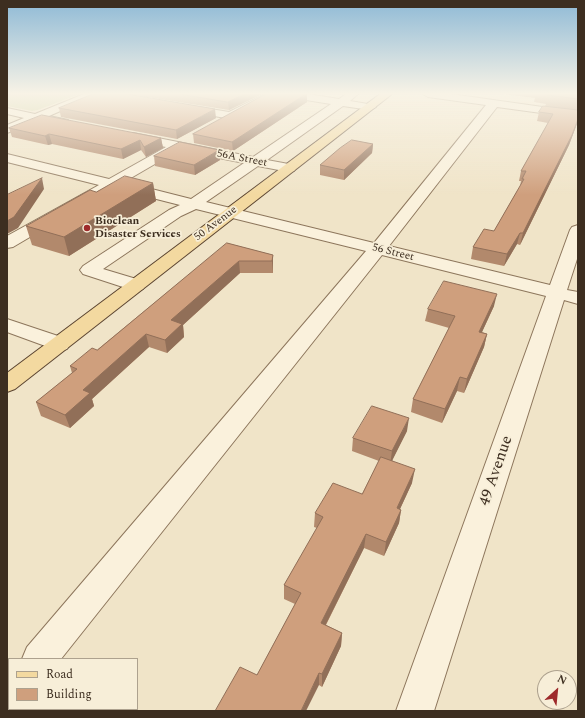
<!DOCTYPE html>
<html>
<head>
<meta charset="utf-8">
<style>
	body { margin:0 }
	#map { position:relative; width:585px; height:718px; overflow:hidden; background:#f0e4c8; font-family:Spectral,serif }
	canvas { display:block }
	.frame { position:absolute; inset:0; border:8px solid #3d2e20; pointer-events:none }
	.legend { position:absolute; left:8px; top:658px; width:130px; height:52px; box-sizing:border-box; background:#f7eed8; border:1px solid #ada18e; margin:0; padding:5px 7px; list-style:none; font-size:12px; color:#3d2e20 }
	.legend li { display:flex; align-items:center; gap:8px; height:20px }
	.legend b { width:20px; border:1px solid #ada18e }
	.north { position:absolute; left:537px; top:670px; width:40px; height:40px; box-sizing:border-box; background:#f7eed8; border:1px solid #ada18e; border-radius:50%; rotate:27deg; font-size:11px; font-weight:700; line-height:16px; text-align:center; color:#3d2e20 }
	.north::after { content:''; display:block; margin:auto; width:14px; height:18px; background:#9e2a2b; clip-path:polygon(50% 0,100% 100%,50% 72%,0 100%) }
</style>
</head>
<body>
<div id="map">
<canvas width="585" height="718"></canvas>
<div class="frame"></div>
<ul class="legend">
<li><b style="height:5px;background:#f3d9a0"></b>Road</li>
<li><b style="height:11px;background:#cf9f7d"></b>Building</li>
</ul>
<div class="north">N</div>
</div>
<script>
const c = document.querySelector('canvas').getContext('2d');
c.lineJoin = 'round';
function paint(path, color) {
  c.fillStyle = color;
  c.fill(path, 'evenodd');
}
function stroke(path, color, width, dash) {
  c.strokeStyle = color;
  c.lineWidth = width;
  c.lineCap = dash ? 'butt' : 'round';
  c.setLineDash(dash || []);
  c.stroke(path);
}
function label(font, color, halo, rows, align = 'center') {
  c.font = font + ' Spectral,serif';
  c.lineWidth = 3.5;
  c.setLineDash([]);
  c.textBaseline = 'middle';
  c.strokeStyle = halo;
  c.fillStyle = color;
  for (const [text, x, y, turn = 0] of rows) {
    c.save();
    c.translate(x, y);
    c.rotate((+turn || 0) * Math.PI / 180);
    c.textAlign = isNaN(turn) ? turn : align;
    if (halo) c.strokeText(text, 0, 0);
    c.fillText(text, 0, 0);
    c.restore();
  }
}
paint(new Path2D(`
	M7,94H80L38,110L32,111L7,106Z`), '#c9cf9b');
const minor = new Path2D(`
	M84,94H99L49,116L68,120L70,123L68,126L64,127L37,121L7,133V125L24,118L7,114V108L35,114Z
	M265,94H278L231,119L186,111L180,108L186,105L229,112Z
	M282,94H308L339,99L346,94H358L350,101L374,105L376,107L370,110L343,106L267,160L294,165L296,168L294,171L289,172L258,166L206,202L374,243L486,105L428,97L423,94H451L578,112V118L497,107L389,246L550,285L570,230L572,227L578,225V256L567,290L578,292V304L564,300L434,711H396L546,296L382,255L61,659H22L27,647L366,251L196,209L181,216L103,269L143,281L145,285L143,289L136,291L129,289L83,274L80,270L83,266L169,210L180,205L113,188L13,247L7,248V236L99,185L7,162V154L109,179L166,147L129,140L127,137L133,133L253,157L331,104L287,97ZM179,150L244,163L191,199L124,182Z
	M7,319L67,339L70,344L67,349L59,351L7,332Z
	M9,677V709H21L17,711H7V678Z`);
const major = new Path2D(`
	M380,94H392L15,389L7,392V373Z`);
stroke(minor, '#8d765c', 2);
stroke(major, '#5b4430', 2);
paint(minor, '#faf1dc');
paint(major, '#f3d9a0');
paint(new Path2D(`
	M128,94H262L229,110Z
	M266,94H307V102L233,151L194,143L193,134Z
	M503,94H578V121L569,145L520,245L517,244L504,266L471,259L473,247L494,231L520,186L521,181H519L521,171L548,123L537,121L539,112L545,106L546,104L534,102L535,98Z
	M59,108L216,118L177,139L61,117Z
	M9,128L161,138L163,148L146,157L141,150L123,159L52,144L48,145L12,137Z
	M373,144L372,153L344,180L320,175V165Z
	M154,156L220,160L195,175L155,166Z
	M153,183L156,201L69,256L32,245L26,226Z
	M227,243L273,255V273H240L183,325L184,337L167,353L149,347L92,399L94,406L70,428L41,416L36,402L72,373L70,366L97,350Z
	M494,306L482,332L487,334L484,347L464,393L457,391L442,423L411,412L413,399L449,328L425,321L428,309Z
	M407,431L392,460L412,483L400,509L401,510L399,523L384,556L364,548L326,625L342,633L341,646L322,687L319,685L257,675L295,604L284,599V585L317,528L314,527L315,513L362,494L379,461L352,451L353,438Z`), '#b2896c');
paint(new Path2D(`
	M7,94H11L7,97Z
	M244,94H262L229,110L228,102Z
	M306,94H307V102L233,151L232,142Z
	M215,109L216,118L177,139L176,130Z
	M578,119V121L569,145L520,245L523,233Z
	M49,134L52,144L48,145L45,136Z
	M161,138L163,148L146,157L144,147Z
	M140,140L141,150L123,159L121,149Z
	M373,144L372,153L344,180V170Z
	M219,150L220,160L195,175L194,165Z
	M42,178L44,189L18,228L7,234V221Z
	M153,183L156,201L69,256L64,237Z
	M520,233L517,244L504,266L507,254Z
	M273,255V273L272,261Z
	M239,261L240,273L183,325L184,337L167,353L165,340L171,320Z
	M497,294L494,306L476,345L479,332Z
	M146,334L149,347L92,399L94,406L70,428L65,415L83,390Z
	M487,334L484,347L464,393L467,379Z
	M460,377L457,391L442,423L445,409Z
	M409,418L407,431L390,465L392,451Z
	M415,469L412,483L394,522L397,508Z
	M401,510L399,523L384,556L386,542Z
	M366,534L364,548L320,636L321,623Z
	M342,633L341,646L322,687V674Z
	M319,673V685L306,711H301Z`), '#916f58');
const building = new Path2D(`
	M93,94H127L215,109L176,130L59,108Z
	M180,94H244L228,102Z
	M266,94H306L232,142L193,134Z
	M549,94H578V99L548,95Z
	M543,106L578,110V119L572,135L523,233H520L507,254L473,247L484,229L494,231L524,179H522L526,171H521L553,114L539,112Z
	M42,115L161,138L144,147L140,140L121,149L49,134L45,136L9,128Z
	M352,140L373,144L344,170L320,165L340,148Z
	M180,142L219,150L194,165L154,156Z
	M125,176L153,183L64,237L26,226L90,190L96,192Z
	M42,178L14,217L7,221V195Z
	M227,243L273,255L272,261H239L171,320L182,324L165,340L146,334L83,390L90,393L65,415L36,402L77,369L70,366L92,348L97,350Z
	M444,281L497,294L479,332L487,334L467,379L460,377L445,409L413,399L455,316L428,309Z
	M372,406L409,418L392,451L353,438Z
	M381,457L415,469L397,508L401,510L386,542L366,534L321,623L342,633L322,674L319,673L301,711H215L240,667L257,675L301,593L284,585L323,517L315,513L333,483L362,494Z`);
paint(building, '#cf9f7d');
stroke(building, '#916f58', 1);
const sky = c.createLinearGradient(0, 0, 0, 195);
sky.addColorStop(0, '#8fbad6');
sky.addColorStop(0.48, '#f8f3e6');
sky.addColorStop(1, '#f8f3e600');
c.fillStyle = sky;
c.fillRect(0, 0, 585, 195);
for (const [x, y, r, color] of [
	[87,228,4,"#9e2a2b"]
]) {
  const dot = new Path2D();
  dot.arc(x, y, r, 0, 2 * Math.PI);
  c.fillStyle = color;
  c.fill(dot);
  stroke(dot, '#f7eed8', 1.5);
}
label('11px', '#3d2e20', '#f7eed8', [
	["56A Street",242,159,11],
	["50 Avenue",216,224,-37],
	["56 Street",393,253,14]
]);
label('bold 11px', '#3d2e20', '#f7eed8', [
	["Bioclean",95,222],
	["Disaster Services",95,235]
], 'left');
label('16px', '#3d2e20', '#f7eed8', [
	["49 Avenue",497,471,-71]
]);
</script>
</body>
</html>
